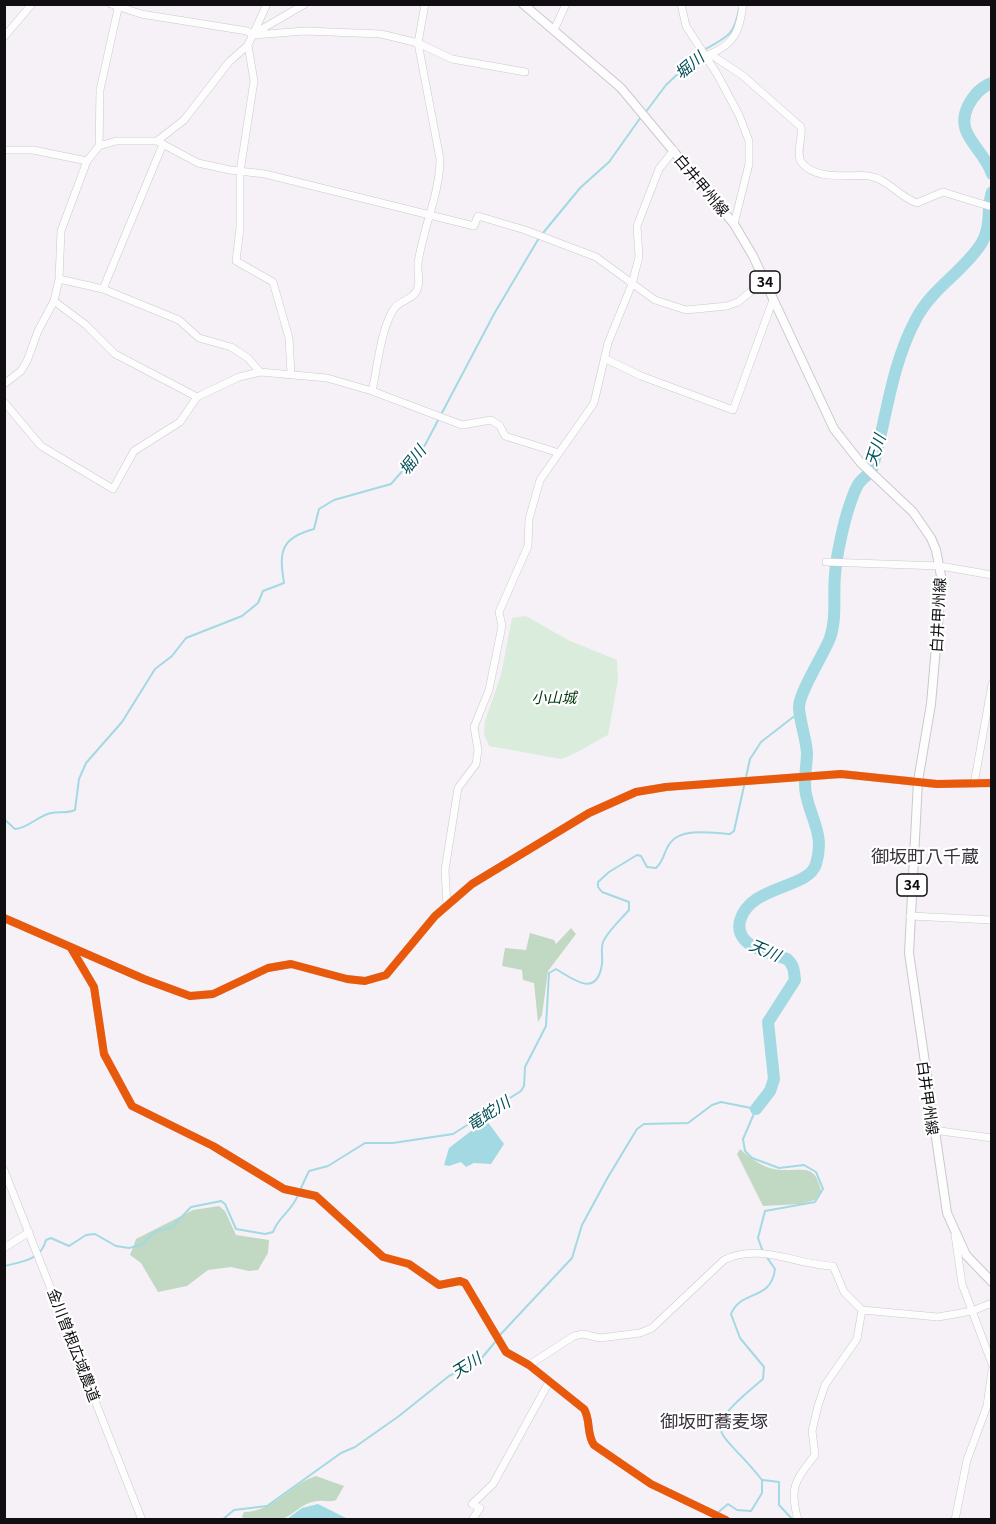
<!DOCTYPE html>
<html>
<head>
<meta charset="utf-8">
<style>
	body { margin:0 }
	#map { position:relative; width:996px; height:1524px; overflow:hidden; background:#f6f1f7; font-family:Georgia,serif }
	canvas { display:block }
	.frame { position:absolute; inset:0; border:6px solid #100e11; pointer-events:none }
</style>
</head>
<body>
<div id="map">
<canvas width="996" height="1524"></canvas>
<div class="frame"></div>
</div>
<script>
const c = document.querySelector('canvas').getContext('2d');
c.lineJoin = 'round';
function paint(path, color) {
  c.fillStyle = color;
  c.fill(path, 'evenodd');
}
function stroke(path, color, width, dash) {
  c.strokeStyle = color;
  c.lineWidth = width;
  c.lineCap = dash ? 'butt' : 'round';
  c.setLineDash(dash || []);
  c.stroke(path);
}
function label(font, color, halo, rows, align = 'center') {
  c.font = font + ' Georgia,"Noto Sans JP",serif';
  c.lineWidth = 4.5;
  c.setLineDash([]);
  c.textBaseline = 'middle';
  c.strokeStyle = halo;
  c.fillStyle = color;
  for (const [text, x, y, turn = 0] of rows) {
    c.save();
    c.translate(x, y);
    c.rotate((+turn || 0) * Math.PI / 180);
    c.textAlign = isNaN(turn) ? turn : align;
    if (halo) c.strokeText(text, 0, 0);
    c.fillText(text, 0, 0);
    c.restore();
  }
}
paint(new Path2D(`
	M526,616L568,640L617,660L618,680L608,735C592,743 577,754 561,759L489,746L484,734L485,721L501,675L512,618Z`), '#daecdb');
paint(new Path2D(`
	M571,928L576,934L548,971L542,1015L538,1022L534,983L523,980L522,970L502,966L505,948L526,950L530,933L554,940L556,944Z
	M740,1149C751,1159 766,1170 782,1170C804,1171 815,1163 821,1191L815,1200L801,1204L763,1206L737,1154Z
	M219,1206L225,1211L236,1235L269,1240L268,1253L258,1270L249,1271L231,1267L208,1270L187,1286L158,1292L141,1263L130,1255L136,1239L193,1210Z
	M316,1476L344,1486L336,1500C328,1503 325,1500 318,1501C302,1502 293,1516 280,1520C270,1522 251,1521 242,1517L244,1512C274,1512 290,1484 316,1476Z`), '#c1d8c2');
paint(new Path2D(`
	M484,1121H487L504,1144L491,1164L474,1163L466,1167L461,1162L449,1166L444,1165L449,1148Z
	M318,1504L348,1519H287L302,1508Z`), '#a2d9e3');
stroke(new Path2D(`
	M704,50C726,37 734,37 739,9
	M645,113L666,85L700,53
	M543,233L580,188L609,162L641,117
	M4,819L15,829C29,828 37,816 51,813C60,811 66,814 75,810L79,779L86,763L122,722L155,669L172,656L186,638L242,616L258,603L263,591L284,583C279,552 280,538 314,529L319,509L334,500L391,484L425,445L494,314L539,238
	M300,1190L309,1171L328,1166L365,1143H393L453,1134L521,1091L524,1086L525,1067L546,1026L549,973L556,969C574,980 597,998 602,964C603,956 600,946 604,940C610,929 621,919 629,910V902L602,892L598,887V882L609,872L637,855L641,856L647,867L656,868C664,861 664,851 670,843C682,827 712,833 730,834L734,831L750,759L761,742L801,711
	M4,1266C22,1262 41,1260 46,1240L51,1238L69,1246L86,1235L95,1234L116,1246L129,1248L141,1245L154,1232L172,1227L191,1207L221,1201L225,1204L236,1229L265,1234L273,1232C278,1217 292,1211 298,1195
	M499,1336L572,1258L582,1225L608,1177L637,1129L644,1124L688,1123L712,1105L721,1102L756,1109L743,1139L745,1151L752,1158L779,1168L804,1165L816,1172L823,1189L815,1202L765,1211L758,1238L763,1252
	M763,1480L779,1482V1505L793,1520
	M222,1520L234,1510L267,1506L341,1453L355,1447L399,1416L449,1376L480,1360L496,1341
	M713,1520L715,1515L728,1504L737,1510L751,1511L762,1493V1480C719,1425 695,1436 763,1379L764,1367L740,1338L731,1314C741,1289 771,1302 775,1269L766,1256`), '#a2d9e3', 2);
stroke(new Path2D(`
	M992,83C981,87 973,96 968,106C954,135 983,147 992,174
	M756,1109L770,1091L774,1079L768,1022L795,980C794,971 794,965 787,959C769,953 734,946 740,921C749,885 809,889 816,864C825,835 811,820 806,794C803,781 807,766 807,753C806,738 800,723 799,708C798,694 824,654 830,638C837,618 833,596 835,575C836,557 844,521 850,504C852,498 855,489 859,483C863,477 871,474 873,466C887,416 891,366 916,319C932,288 963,272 981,244C992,227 986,210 992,192`), '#a2d9e3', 12);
const minor = new Path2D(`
	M111,4L141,14L247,31L253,35L305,31L381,34L418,43L452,59L525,72
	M681,4L686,26L717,74L739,115L749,141V164L734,224
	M554,30L566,4
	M255,33L305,4
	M4,37L32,4
	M248,45L254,81L240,172V228L236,261L273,282L289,338L291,374
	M710,54C735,44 740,30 743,4
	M707,56L710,54L742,75L801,127C803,138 795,154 802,163C816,181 851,174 869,176C888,179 899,197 917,203L943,192L992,207
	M157,141L184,120L229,62L248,45L267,4
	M99,146L116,141H157L198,163L230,170L265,174L474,226L478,216L525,230L596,257L655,300L686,310L727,306L738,302L765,280
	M4,150H33L87,161
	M59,279L103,289L179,320L199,338L231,347L248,358L260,372
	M103,289L163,144
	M54,301L86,325L115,354L197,397
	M604,358L641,376L733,410L773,300
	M4,384L21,371L27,361L38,331L54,301L59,279L61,231L87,161L99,146L100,90L119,4
	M372,391C378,365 380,333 393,310C399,300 412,301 417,290C421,282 417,271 418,263C423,228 440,193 440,159L418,43L425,4
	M4,402L41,446L113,489L134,451L180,422L197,397L239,377L260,372L327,378L372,391L462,425L491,420L500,426L505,436L559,453
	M826,562L940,566L992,575
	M974,784L992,684
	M447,905L445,870L458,788L476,764L478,750L474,727L489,690L502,626L499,612L528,546L529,519L540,480L594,403L608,343L632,284L639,257L637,226L659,169L674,150
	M910,916L992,920
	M4,918L144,979L190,996L213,994L268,968L291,964L347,979L365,981L386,975L435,916L472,884L589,813L636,792L666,787L841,774L937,784L992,783
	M71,948L94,987L104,1054L132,1106L213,1146L284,1189L316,1196L383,1257L409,1264L439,1285L460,1281L465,1283L506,1352L529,1365L584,1409C591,1420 586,1433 594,1445L651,1484L726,1520
	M933,1130L992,1138
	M4,1170L142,1520
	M955,1235L962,1284L992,1364
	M4,1248L29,1232
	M529,1365L574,1336L583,1334L600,1338L640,1333L652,1328L724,1260C759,1242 796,1265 833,1266L844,1292L862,1310L938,1317L972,1311L992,1303
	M472,1520L480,1508L472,1504L493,1484L549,1382
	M798,1520C789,1487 795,1481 815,1455L812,1431L818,1406L825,1385L857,1339L862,1310
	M955,1520L967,1460L987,1406L992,1370`);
const major = new Path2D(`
	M523,4L621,88L734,224L753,256L834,429L860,462L913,512L931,538L936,550L941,576L939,613L931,704L918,781L909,953L947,1213L966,1255L992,1282`);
stroke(minor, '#cbc8cc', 8);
stroke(major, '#cbc8cc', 10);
stroke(minor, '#fefdfe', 7);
stroke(major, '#fefdfe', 8);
stroke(new Path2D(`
	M4,918L144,979L190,996L213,994L268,968L291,964L347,979L365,981L386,975L435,916L472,884L589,813L636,792L666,787L841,774L937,784L992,783
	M71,948L94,987L104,1054L132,1106L213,1146L284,1189L316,1196L383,1257L409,1264L439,1285L460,1281L465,1283L506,1352L529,1365L584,1409C591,1420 586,1433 594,1445L651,1484L726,1520`), '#e8590c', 8);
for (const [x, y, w] of [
	[765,282,30],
	[912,885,30]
]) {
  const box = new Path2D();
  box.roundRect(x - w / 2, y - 11, w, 22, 4.5);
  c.fillStyle = '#fff';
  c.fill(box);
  stroke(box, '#100e11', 1.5);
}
label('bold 14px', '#100e11', null, [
	["34",765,282],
	["34",912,885]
]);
label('15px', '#100e11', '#fff', [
	["白井甲州線",702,185,50],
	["白井甲州線",938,615,-87],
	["白井甲州線",928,1098,82],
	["金川曽根広域農道",74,1345,69]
]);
label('italic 15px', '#01370b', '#fff', [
	["小山城",554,697]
]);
label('italic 16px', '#024f58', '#fff', [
	["堀川",689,65,-40],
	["天川",875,450,-72],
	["堀川",412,460,-52],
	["天川",765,950,23],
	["竜蛇川",488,1113,-33],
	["天川",466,1365,-32]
]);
label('18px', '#3a333d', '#fff', [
	["御坂町八千蔵",925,856],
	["御坂町蕎麦塚",714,1421]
]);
</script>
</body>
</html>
